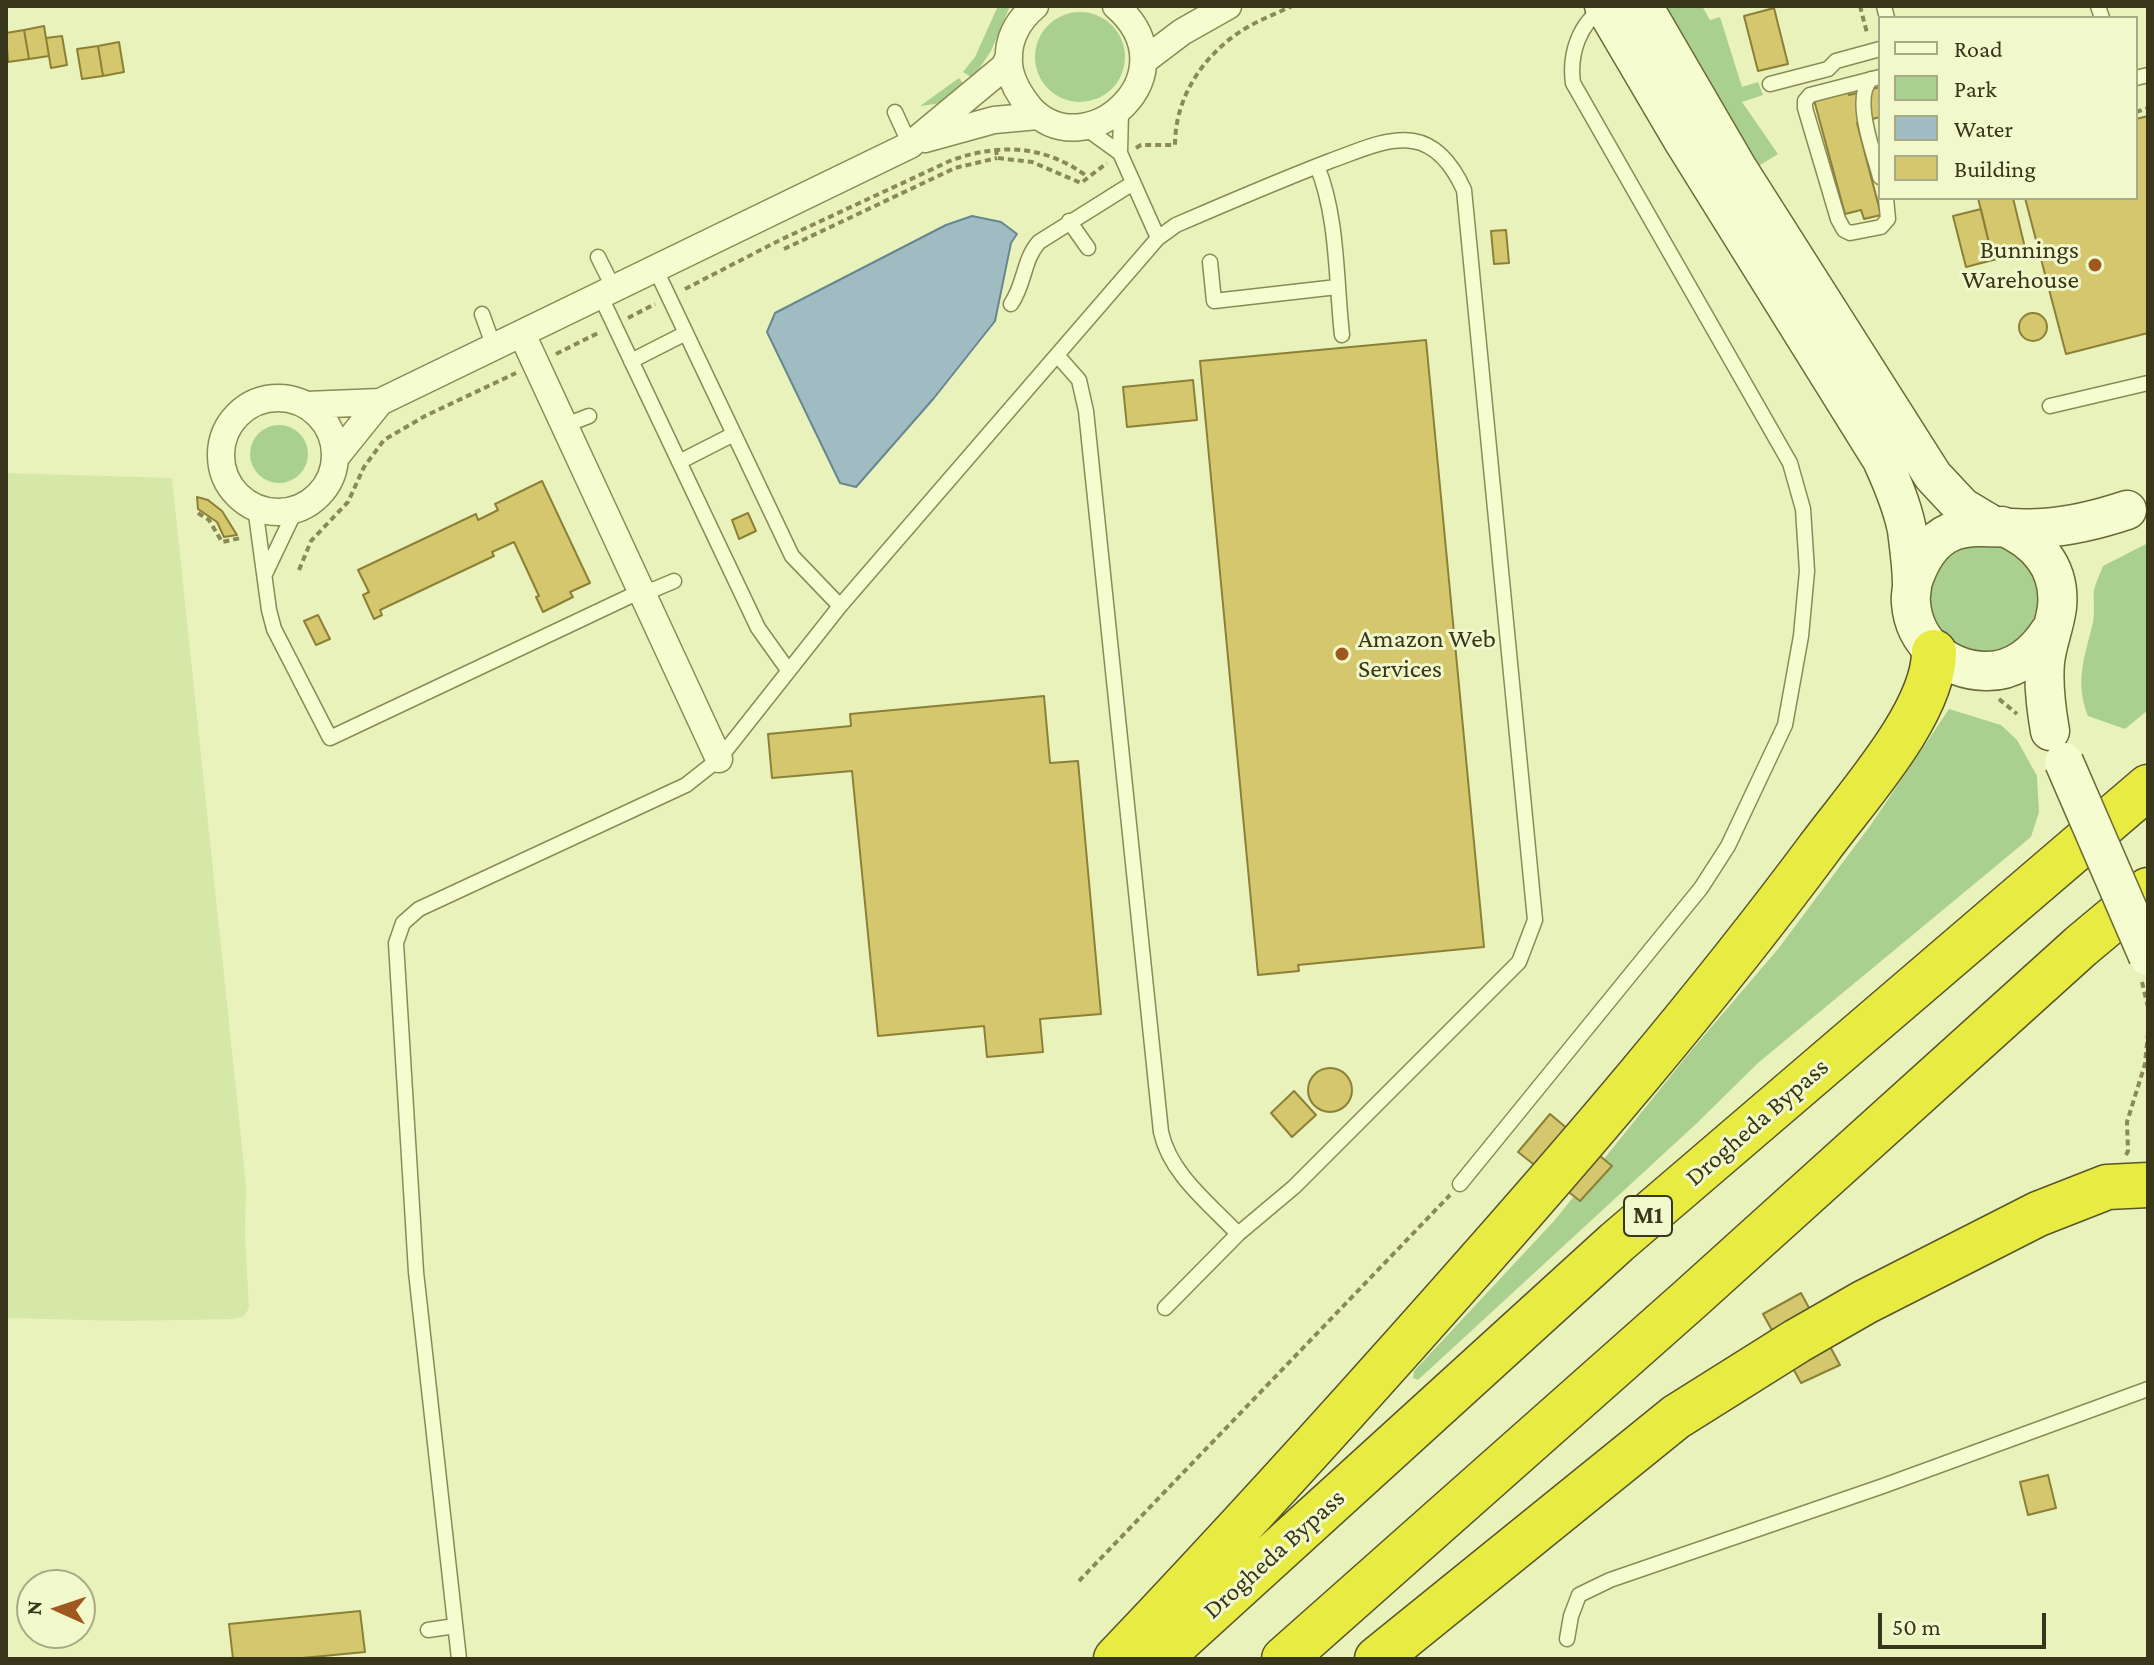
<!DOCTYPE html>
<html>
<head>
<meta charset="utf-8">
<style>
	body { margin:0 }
	#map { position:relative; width:2154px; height:1665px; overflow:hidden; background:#e9f2bb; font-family:"Crimson Pro",serif }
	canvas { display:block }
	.frame { position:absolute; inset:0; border:8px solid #38361a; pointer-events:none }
	.legend { position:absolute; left:1878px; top:16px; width:260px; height:184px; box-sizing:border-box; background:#f1f8cb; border:2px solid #a7aa84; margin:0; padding:10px 14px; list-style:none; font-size:24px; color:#38361a }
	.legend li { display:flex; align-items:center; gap:16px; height:40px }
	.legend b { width:40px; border:2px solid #a7aa84 }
	.north { position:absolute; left:16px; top:1569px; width:80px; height:80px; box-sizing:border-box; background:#f1f8cb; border:2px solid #a7aa84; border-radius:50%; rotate:273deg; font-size:22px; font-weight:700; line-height:32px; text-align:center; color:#38361a }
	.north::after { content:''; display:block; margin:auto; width:28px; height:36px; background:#9f591e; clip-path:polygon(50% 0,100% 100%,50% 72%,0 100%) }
	.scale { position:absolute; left:1878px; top:1613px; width:168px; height:36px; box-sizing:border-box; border:4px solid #38361a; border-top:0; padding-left:10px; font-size:24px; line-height:28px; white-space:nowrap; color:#38361a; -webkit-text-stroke:6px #f1f8cb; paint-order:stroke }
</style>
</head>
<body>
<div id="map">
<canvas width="2154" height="1665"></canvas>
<div class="frame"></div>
<ul class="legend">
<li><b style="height:10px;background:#f5fccf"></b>Road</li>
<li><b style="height:22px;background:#aad08f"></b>Park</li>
<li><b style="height:22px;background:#a0bcc2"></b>Water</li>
<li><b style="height:22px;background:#d4c76d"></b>Building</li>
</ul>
<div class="north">N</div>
<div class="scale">50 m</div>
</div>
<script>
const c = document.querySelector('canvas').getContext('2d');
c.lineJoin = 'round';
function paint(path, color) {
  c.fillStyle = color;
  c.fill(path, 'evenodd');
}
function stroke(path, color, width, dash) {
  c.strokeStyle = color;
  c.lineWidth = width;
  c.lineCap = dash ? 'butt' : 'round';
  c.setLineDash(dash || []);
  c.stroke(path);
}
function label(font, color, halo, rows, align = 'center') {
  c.font = font + ' "Crimson Pro",serif';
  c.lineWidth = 6;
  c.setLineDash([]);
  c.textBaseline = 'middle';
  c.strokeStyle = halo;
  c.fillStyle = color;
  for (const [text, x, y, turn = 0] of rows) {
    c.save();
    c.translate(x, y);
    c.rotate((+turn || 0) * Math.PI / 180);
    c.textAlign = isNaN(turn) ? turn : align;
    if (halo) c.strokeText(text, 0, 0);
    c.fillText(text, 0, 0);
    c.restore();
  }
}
paint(new Path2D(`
	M6,473L172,478L246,1185L245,1235L249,1308L244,1316L235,1319L127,1321L6,1318Z`), '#d5e8a8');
paint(new Path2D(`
	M998,6H1010L991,51L973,78L963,72L975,57Z
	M1661,6H1702L1710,20L1720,17L1742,87L1758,82L1763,95L1742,102L1778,154L1757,167Z
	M1035 57a45 45 0 1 1 90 0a45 45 0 1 1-90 0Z
	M959,78L966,87L943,103L920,106Z
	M250 454a29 29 0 1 1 58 0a29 29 0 1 1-58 0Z
	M2148,543V710L2125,729L2088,716C2074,680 2085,657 2093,622C2095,612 2093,601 2094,590C2096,582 2100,574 2103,566Z
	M1930 599a55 55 0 1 1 110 0a55 55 0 1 1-110 0Z
	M1949,709L2001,725L2017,740L2037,776L2039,812L2031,837L1758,1063L1696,1124L1418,1380L1413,1378L1414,1371L1554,1221L1690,1052L1778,949L1870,826Z`), '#aad08f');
const water = new Path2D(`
	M972,216L1001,222L1017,234L1011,243L995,321L934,398L856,487L840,483L767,332L775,313L946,225Z`);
paint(water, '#a0bcc2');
stroke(water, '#678790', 2);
const building = new Path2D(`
	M1774,8L1788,64L1758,71L1744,16Z
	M44,26L49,56L29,59L24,30Z
	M24,30L29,59L8,62L6,33Z
	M62,36L67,65L51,68L46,38Z
	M119,42L124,72L103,76L98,46Z
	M98,46L103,76L82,79L77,49Z
	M1880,87V117L1857,123L1881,215L1864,219L1861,210L1845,214L1814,100L1848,91L1849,95Z
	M2148,116V333L2066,354L2025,198H2136V119Z
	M1978,198H2013L2026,252L1993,260Z
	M1981,209L1993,260L1966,267L1953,216Z
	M1506,230L1509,263L1494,264L1491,231Z
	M2019 327a14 14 0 1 1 28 0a14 14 0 1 1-28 0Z
	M1426,340L1484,947L1298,965L1299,971L1258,975L1200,361Z
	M1193,380L1197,420L1127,427L1123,387Z
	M542,481L590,583L570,592L573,597L543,612L536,597L539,596L514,542L492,552L494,556L380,610L382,615L374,619L363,595L369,592L358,570L476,514L478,520L498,510L495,504Z
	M197,497L208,500L222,511L237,535L224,537L217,522L198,509Z
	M748,513L756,531L739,539L732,520Z
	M318,615L330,639L316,645L304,621Z
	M1044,696L1050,763L1078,761L1101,1014L1040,1019L1043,1052L987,1057L984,1026L878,1036L852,771L772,778L768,734L851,726L850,714Z
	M1308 1090a22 22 0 1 1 44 0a22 22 0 1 1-44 0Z
	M1294,1091L1316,1115L1292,1137L1271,1113Z
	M1550,1114L1612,1166L1580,1201L1518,1152Z
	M1801,1293L1840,1365L1801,1383L1763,1314Z
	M2048,1475L2056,1508L2028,1515L2020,1482Z
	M360,1611L365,1652L292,1659H233L229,1624Z`);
paint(building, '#d4c76d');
stroke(building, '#8c8037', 2);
const lane = new Path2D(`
	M1884,6L1887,18
	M2098,6L2102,18
	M1880,77L1810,95L1805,101V108L1838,219L1844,230L1850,233L1881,227L1888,219L1886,198
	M2136,78L2148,75
	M1871,79C1852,98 1874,153 1880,177
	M1770,84L1828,69L1836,61L1880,49
	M895,112L910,145
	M1084,127L1120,153L1121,110
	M1120,153L1158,238
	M1317,166C1338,216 1336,282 1342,335
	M1069,221L1088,248
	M598,257L614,289
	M1210,262L1214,301L1337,287
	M655,268L792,556L840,606
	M600,295L758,628L788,670
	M1011,304C1025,284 1023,260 1039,242L1133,183
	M482,314L494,347
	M1057,355L1079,380L1086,411L1161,1132C1170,1174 1210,1204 1238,1234
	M631,361L686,333
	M2050,406L2148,383
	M563,426L589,416
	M679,462L734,434
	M255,507L269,610L274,629L330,738L639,592L655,589L674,581
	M265,574L296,509
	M1460,1184L1701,888L1728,846L1785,725L1801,636L1807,571L1803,509L1790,463L1573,83C1569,54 1579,23 1605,7
	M428,1630L455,1626
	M1567,1639L1571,1616L1579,1595L1610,1580L1883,1486L2148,1389
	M459,1659L416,1272L396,943L403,923L419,909L686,785L719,759L840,606L1158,238L1176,225C1227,203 1278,181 1330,161C1356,152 1385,137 1413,141C1439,145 1454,168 1464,190L1535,920L1519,962L1294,1187L1238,1234L1165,1308`);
const street = new Path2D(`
	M1035,6C1015,23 1005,44 1010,71C1013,84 1021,97 1030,108C1086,169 1194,74 1116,6
	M1145,60L1182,32L1228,6
	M925,139L994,120L1038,116
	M522,334L719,759
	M221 455a57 57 0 1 1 114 0a57 57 0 1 1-114 0Z
	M380,402L910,145L1004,67L1009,57
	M306,405L380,402L335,458`);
const secondary = new Path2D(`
	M1604,6L1684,142L1882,460C1892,482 1902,505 1907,530C1909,547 1912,567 1912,585C1912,591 1910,597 1911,603C1914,643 1947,670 1985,671C2014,672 2035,654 2050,631
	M1643,6L1738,169L1933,476L1962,507L1992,525
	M2002,526C2036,540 2061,567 2057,607C2055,625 2047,643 2045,662C2043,685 2046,708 2050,731
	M1912,584C1937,506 1983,532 2043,528C2072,526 2100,519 2127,510`);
const highway = new Path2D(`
	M1116,1659C1229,1540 1339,1419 1448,1296C1577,1151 1704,1003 1820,847C1856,798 1934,713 1934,652
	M1159,1659L1617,1242L2148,787
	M1284,1659L1689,1300L2081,946L2148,890
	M1377,1659L1676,1417L1797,1341L1865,1302L2038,1214L2107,1187L2148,1185`);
stroke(lane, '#8a8a54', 17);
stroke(street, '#8a8a54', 29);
stroke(secondary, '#6c6a37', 41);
stroke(highway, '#575429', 47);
stroke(new Path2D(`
	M1860,6L1867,33
	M2136,112L2148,108
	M1136,148L1141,145H1175C1175,98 1202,57 1241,31C1257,21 1275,14 1292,6
	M996,149L997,158L1032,162L1081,183L1107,163
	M784,249L955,168L997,158
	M685,289L780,240L952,160C1001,143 1045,145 1088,177
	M628,318L655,304
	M556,354L598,333
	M198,513L209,520L222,542L241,538
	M299,570L311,541L348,502L364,467L384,440L425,416L516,373
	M1999,699L2017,714
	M2142,982L2148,1007
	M2126,1155L2128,1151L2127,1122L2145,1064L2148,1033
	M1079,1581L1450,1195`), '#8a8a54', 4, [6, 4]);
stroke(lane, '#f5fccf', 14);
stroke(street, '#f5fccf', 26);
stroke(secondary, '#f5fccf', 38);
stroke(highway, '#e7eb42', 44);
const secondaryBridge = new Path2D(`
	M2064,762L2148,956`);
stroke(secondaryBridge, '#6c6a37', 41, []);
stroke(secondaryBridge, '#f5fccf', 38);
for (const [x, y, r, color] of [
	[2095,265,8,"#9f591e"],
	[1342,654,8,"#9f591e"]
]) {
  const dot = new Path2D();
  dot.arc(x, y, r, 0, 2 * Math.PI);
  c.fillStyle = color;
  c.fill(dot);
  stroke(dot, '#f1f8cb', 3);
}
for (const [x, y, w] of [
	[1648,1216,48]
]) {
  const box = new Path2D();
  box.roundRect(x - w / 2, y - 20, w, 40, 6);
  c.fillStyle = '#f1f8cb';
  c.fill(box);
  stroke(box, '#38361a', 2);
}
label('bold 24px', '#38361a', null, [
	["M1",1648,1216]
]);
label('26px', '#38361a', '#f1f8cb', [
	["Bunnings",2079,250],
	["Warehouse",2079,280],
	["Amazon Web",1358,639,"left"],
	["Services",1358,669,"left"]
], 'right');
label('26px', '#38361a', '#f1f8cb', [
	["Drogheda Bypass",1757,1122,-41],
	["Drogheda Bypass",1274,1554,-42]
]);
</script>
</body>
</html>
